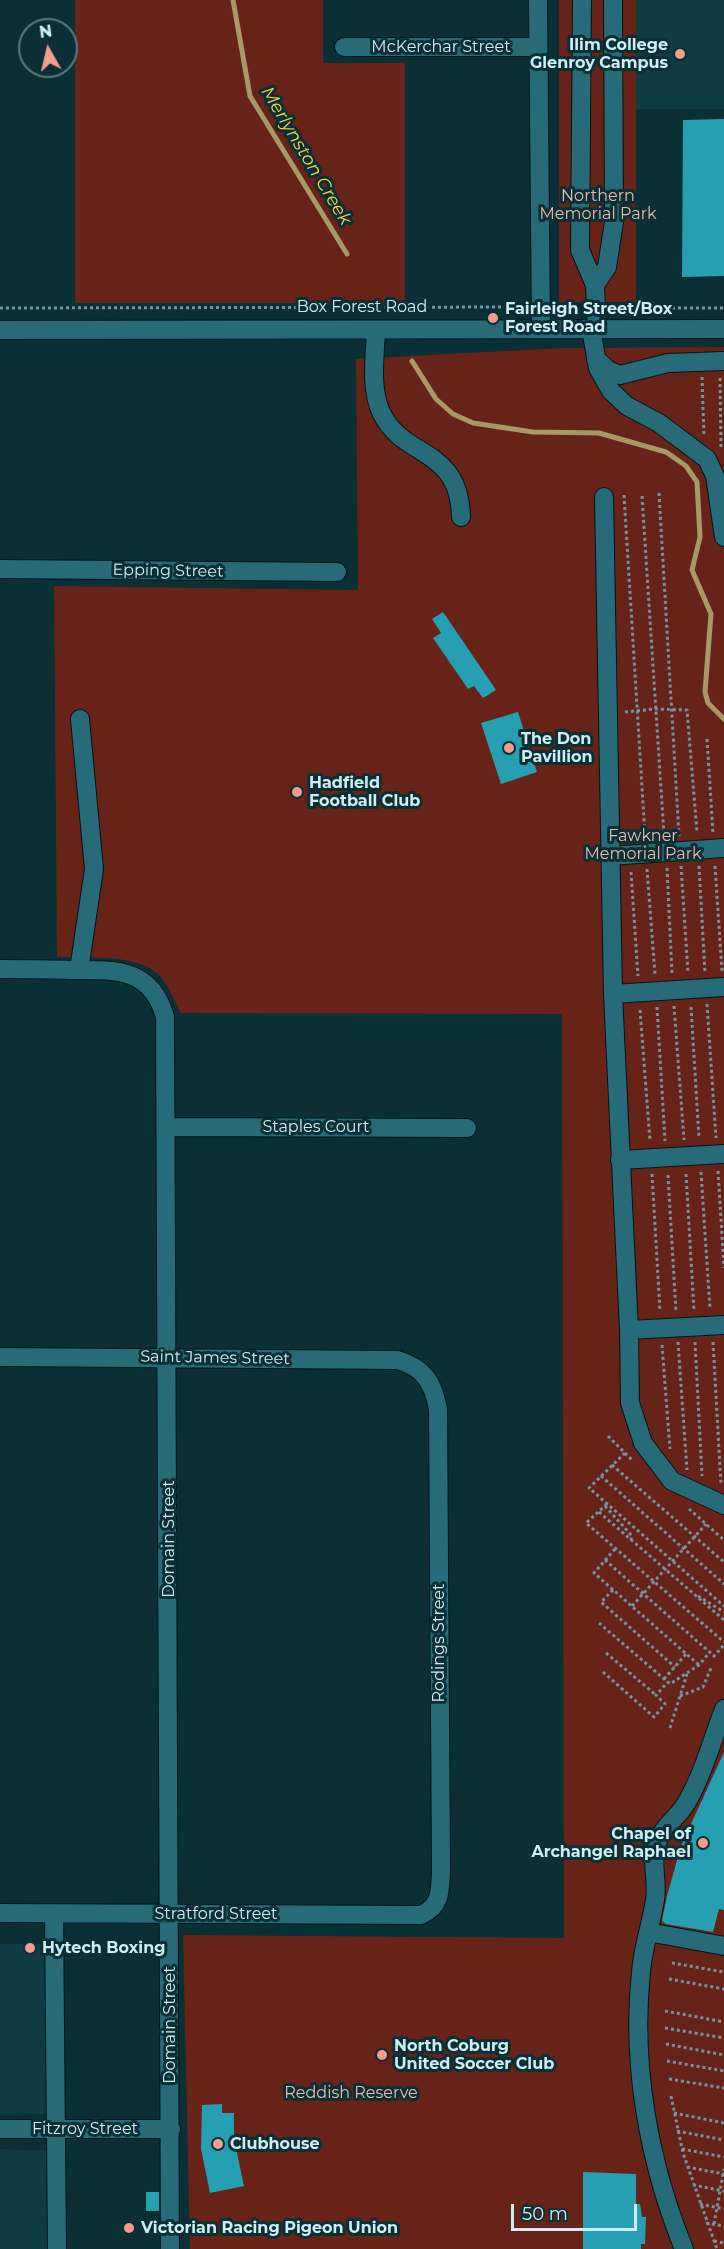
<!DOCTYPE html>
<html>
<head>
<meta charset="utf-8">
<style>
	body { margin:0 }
	#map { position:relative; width:724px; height:2249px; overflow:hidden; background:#0a2f35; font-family:Montserrat,sans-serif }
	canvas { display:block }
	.north { position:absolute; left:18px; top:18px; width:60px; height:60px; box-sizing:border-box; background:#0a2f35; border:2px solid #587b82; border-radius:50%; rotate:352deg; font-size:16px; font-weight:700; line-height:24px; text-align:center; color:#ceeef5 }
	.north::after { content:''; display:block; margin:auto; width:21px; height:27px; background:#f49d8c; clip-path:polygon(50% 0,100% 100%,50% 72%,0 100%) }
	.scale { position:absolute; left:511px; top:2204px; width:126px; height:27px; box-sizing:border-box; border:3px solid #ceeef5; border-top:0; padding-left:8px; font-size:18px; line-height:21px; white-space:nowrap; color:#ceeef5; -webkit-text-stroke:4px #0a2f35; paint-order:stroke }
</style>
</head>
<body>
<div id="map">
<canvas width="724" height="2249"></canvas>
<div class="north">N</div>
<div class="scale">50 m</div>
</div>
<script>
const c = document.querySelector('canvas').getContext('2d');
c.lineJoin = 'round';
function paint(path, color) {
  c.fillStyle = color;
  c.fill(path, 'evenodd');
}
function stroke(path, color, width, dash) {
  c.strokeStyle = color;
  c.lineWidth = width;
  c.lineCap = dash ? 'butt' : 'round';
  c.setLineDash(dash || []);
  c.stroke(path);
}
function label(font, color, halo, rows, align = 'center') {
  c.font = font + ' Montserrat,sans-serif';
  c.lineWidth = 6;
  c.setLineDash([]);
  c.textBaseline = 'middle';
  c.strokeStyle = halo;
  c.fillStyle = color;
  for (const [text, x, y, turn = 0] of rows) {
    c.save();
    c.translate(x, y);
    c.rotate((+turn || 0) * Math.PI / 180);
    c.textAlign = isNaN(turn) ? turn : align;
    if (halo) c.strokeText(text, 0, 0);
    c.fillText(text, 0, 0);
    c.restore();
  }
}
paint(new Path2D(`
	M636,0H724V109H636Z
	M0,1944H42L51,1953L49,2114L0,2115Z
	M0,2149L51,2151V2249H0Z`), '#0f3b43');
paint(new Path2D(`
	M75,0H323V63H405V303H75Z
	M559,0H636V302H559Z
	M724,347V2249H190L183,1935L564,1938L562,1014L181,1013C174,1001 169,986 160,976C140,953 84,958 57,957L54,586L358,590L356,359L561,348Z`), '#672317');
stroke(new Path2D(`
	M233,0L250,96L347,254
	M412,361L436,399L453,414L473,423L533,432L599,433L666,452L686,466L697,482L700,537L692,570L711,614L705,692L708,703L724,719`), '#a39b63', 5);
paint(new Path2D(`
	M724,119V276L682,277L683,120Z
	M443,612L496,690L483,698L474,686L468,689L433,638L441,633L432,619Z
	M518,712L537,772L501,784L481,723Z
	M724,1752V1910L719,1909L713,1932L666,1924L662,1921L667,1896L681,1846Z
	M222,2104V2113H234V2139L244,2186L210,2193L201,2149L202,2105Z
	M583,2172L636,2174V2204H640L642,2217H646L645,2244H641V2249H583Z
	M146,2192H159V2211H146Z`), '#269fb3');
const minor = new Path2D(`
	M538,0L541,329
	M582,0L580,250L595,285L597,330
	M344,47H538
	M595,285L607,267L614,222L613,0
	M591,329L598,368L611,391L627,406L659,423L707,459L715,476L724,537
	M0,330L724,329
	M376,330C375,356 370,388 381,412C403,460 459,445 461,517
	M596,359L608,370L620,375L668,363L724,361
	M604,497L613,994L629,1330L630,1403L643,1443L672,1481L724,1505
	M0,569L337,572
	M610,856L724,848
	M0,969C23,969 47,969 70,970C113,970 151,966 165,1017L170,2249
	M79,970L94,869L80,719
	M613,994L724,987
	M166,1127L467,1128
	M620,1160L724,1154
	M629,1330L724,1325
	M0,1357L398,1360C424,1368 433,1382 438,1409L441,1869C440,1889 442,1906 421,1915L0,1913
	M54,1914L57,2249
	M648,1932L724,1946
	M0,2129H171
	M684,2249C649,2163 631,2065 641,1972C643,1948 651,1924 655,1900C658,1882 651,1863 656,1846C662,1826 678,1818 687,1802C704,1772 712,1740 724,1709`);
stroke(minor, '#021519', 20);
stroke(new Path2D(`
	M558,307H578
	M0,308L524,307
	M612,308H724
	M702,377L704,437
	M720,378L721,449
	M659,493L679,836
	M624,495L645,836
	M642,496L664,835
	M625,712L655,709L687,710L697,832
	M707,739L713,833
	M681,866L688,973
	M699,866L705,973
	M715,866L722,971
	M667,868L672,973
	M647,869L655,974
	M631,872L638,976
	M707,1004L716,1138
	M674,1006L684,1140
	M657,1007L665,1141
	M691,1007L699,1138
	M640,1010L650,1141
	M718,1171L724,1268
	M701,1172L710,1309
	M652,1174L660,1311
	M686,1174L694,1311
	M668,1175L676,1312
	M678,1342L687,1470
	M695,1342L702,1476
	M713,1342L721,1485
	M662,1345L670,1449
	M608,1436L632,1460
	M625,1453L589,1488L724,1606
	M612,1465L724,1562
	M601,1476L724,1584
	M607,1504L586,1523L724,1642
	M605,1506L632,1536L631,1540
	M689,1509L724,1540
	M599,1512L724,1620
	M615,1549L594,1573L699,1665
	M605,1560L714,1656L724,1645
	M613,1590L601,1602L675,1667
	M698,1596L724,1612
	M632,1606L706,1524
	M599,1623L670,1684L699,1665L710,1652
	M606,1653L656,1695
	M603,1672L654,1717L665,1704L656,1695L668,1682
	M664,1679L686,1654
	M680,1696L703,1687L711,1668
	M670,1728L687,1674
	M672,1963L724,1972
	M669,1979L724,1989
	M665,2011L724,2022
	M665,2028L724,2038
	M666,2044L724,2055
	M667,2061L724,2071
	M669,2079L724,2088
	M671,2096L683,2153L717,2249
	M674,2113L724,2123
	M677,2131L724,2140
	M682,2149L724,2157
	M687,2167L724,2174
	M693,2185L724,2191
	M700,2204L724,2209
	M706,2223L724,2226
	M714,2224L724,2169
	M714,2241L724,2243`), '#73959c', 3, [3, 3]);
stroke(minor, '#266b77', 18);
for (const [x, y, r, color] of [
	[680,54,6,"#f49d8c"],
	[493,318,6,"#f49d8c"],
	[509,748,6,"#f49d8c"],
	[297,792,6,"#f49d8c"],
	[703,1843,6,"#f49d8c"],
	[30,1948,6,"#f49d8c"],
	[382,2055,6,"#f49d8c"],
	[218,2144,6,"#f49d8c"],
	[129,2228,6,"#f49d8c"]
]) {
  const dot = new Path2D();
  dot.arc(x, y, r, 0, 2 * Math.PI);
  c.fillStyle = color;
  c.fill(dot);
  stroke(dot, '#0a2f35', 2);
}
label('bold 16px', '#ceeef5', '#0a2f35', [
	["Ilim College",668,45,"right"],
	["Glenroy Campus",668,63,"right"],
	["Fairleigh Street/Box",505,309],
	["Forest Road",505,327],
	["The Don",521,739],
	["Pavillion",521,757],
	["Hadfield",309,783],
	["Football Club",309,801],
	["Chapel of",691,1834,"right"],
	["Archangel Raphael",691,1852,"right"],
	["Hytech Boxing",42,1948],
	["North Coburg",394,2046],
	["United Soccer Club",394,2064],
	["Clubhouse",230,2144],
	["Victorian Racing Pigeon Union",141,2228]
], 'left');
label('16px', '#ceeef5', '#0a2f35', [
	["McKerchar Street",441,47],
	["Box Forest Road",362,307],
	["Epping Street",168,571,1],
	["Staples Court",316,1127],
	["Saint James Street",215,1358,1],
	["Domain Street",169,1539,-90],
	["Rodings Street",439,1643,-90],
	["Stratford Street",216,1914],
	["Domain Street",170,2025,-90],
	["Fitzroy Street",85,2129]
]);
label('16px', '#efb9ae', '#0a2f35', [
	["Northern",598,196],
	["Memorial Park",598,214],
	["Fawkner",643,836],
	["Memorial Park",643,854],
	["Reddish Reserve",351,2093]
]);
label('italic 18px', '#fcd241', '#0a2f35', [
	["Merlynston Creek",306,156,59]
]);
</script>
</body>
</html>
